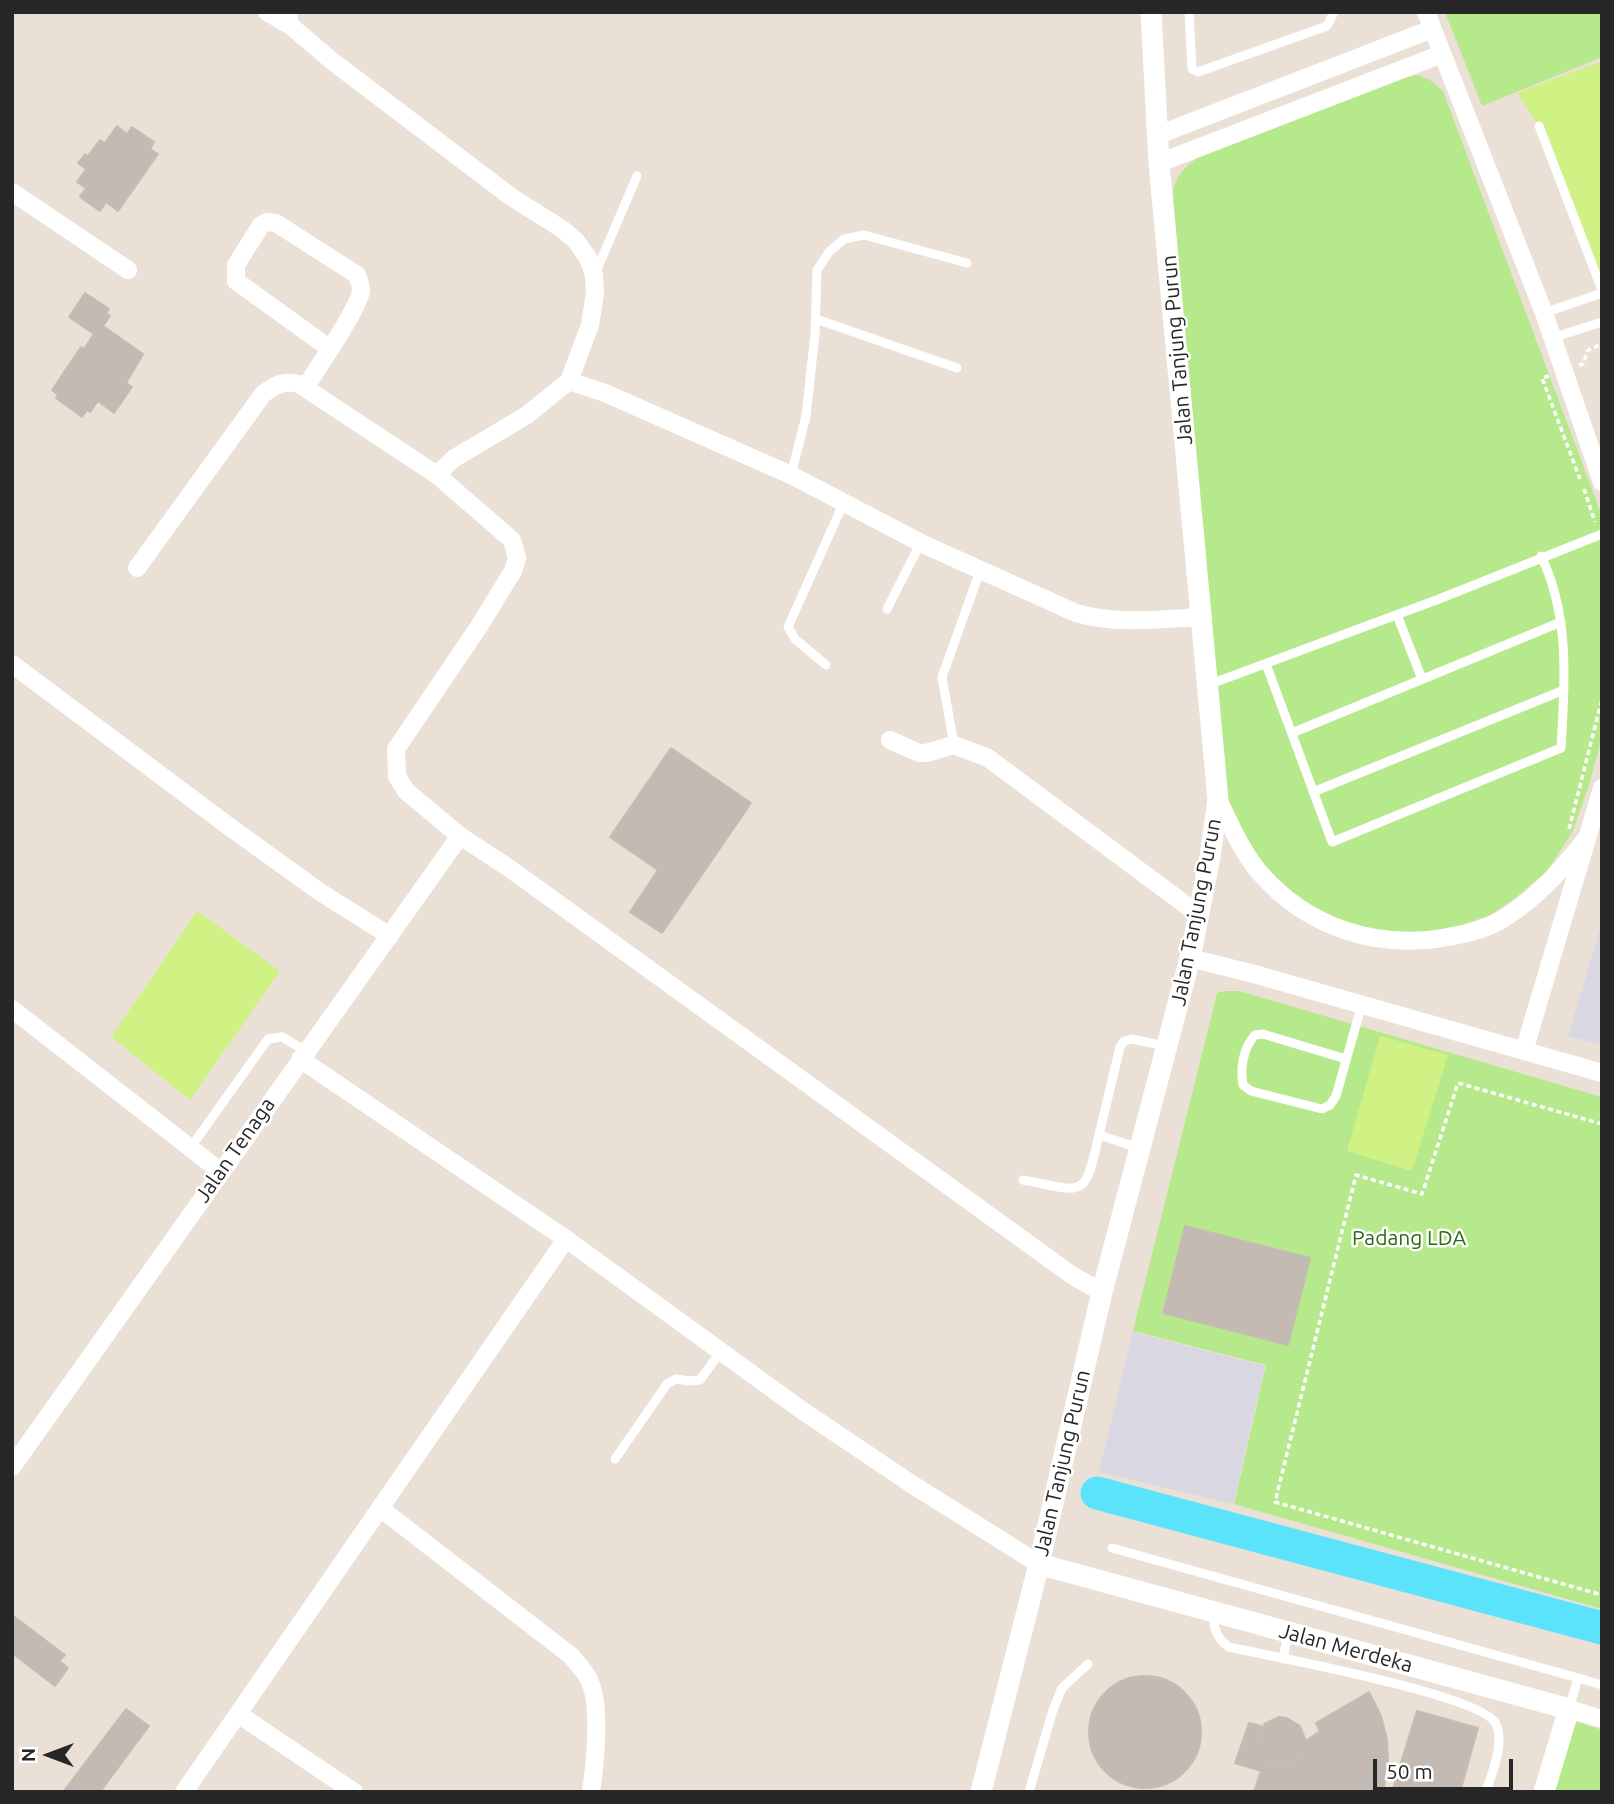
<!DOCTYPE html>
<html>
<head>
<meta charset="utf-8">
<style>
	body { margin:0 }
	#map { position:relative; width:1614px; height:1804px; overflow:hidden; background:#ebe0d6; font-family:Ubuntu,sans-serif }
	canvas { display:block }
	.frame { position:absolute; inset:0; border:14px solid #272727; pointer-events:none }
	.north { position:absolute; left:14px; top:1720px; width:70px; height:70px; -webkit-text-stroke:5px #fff; paint-order:stroke; rotate:270deg; font-size:19px; font-weight:700; line-height:28px; text-align:center; color:#272727 }
	.north::after { content:''; display:block; margin:auto; width:24px; height:32px; background:#272727; clip-path:polygon(50% 0,100% 100%,50% 72%,0 100%) }
	.scale { position:absolute; left:1373px; top:1759px; width:140px; height:32px; box-sizing:border-box; border:4px solid #272727; border-top:0; padding-left:9px; font-size:21px; line-height:24px; white-space:nowrap; color:#272727; -webkit-text-stroke:5px #fff; paint-order:stroke }
</style>
</head>
<body>
<div id="map">
<canvas width="1614" height="1804"></canvas>
<div class="frame"></div>
<div class="north">N</div>
<div class="scale">50 m</div>
</div>
<script>
const c = document.querySelector('canvas').getContext('2d');
c.lineJoin = 'round';
function paint(path, color) {
  c.fillStyle = color;
  c.fill(path, 'evenodd');
}
function stroke(path, color, width, dash) {
  c.strokeStyle = color;
  c.lineWidth = width;
  c.lineCap = dash ? 'butt' : 'round';
  c.setLineDash(dash || []);
  c.stroke(path);
}
function label(font, color, halo, rows, align = 'center') {
  c.font = font + ' Ubuntu,sans-serif';
  c.lineWidth = 5;
  c.setLineDash([]);
  c.textBaseline = 'middle';
  c.strokeStyle = halo;
  c.fillStyle = color;
  for (const [text, x, y, turn = 0] of rows) {
    c.save();
    c.translate(x, y);
    c.rotate((+turn || 0) * Math.PI / 180);
    c.textAlign = isNaN(turn) ? turn : align;
    if (halo) c.strokeText(text, 0, 0);
    c.fillText(text, 0, 0);
    c.restore();
  }
}
paint(new Path2D(`
	M1602,922V1045L1568,1036Z
	M1133,1332L1265,1366L1233,1504L1099,1472Z`), '#d9d8e2');
paint(new Path2D(`
	M1445,12H1602V57L1482,106Z
	M1417,75L1430,80L1443,91L1602,516V737L1589,785L1573,831L1547,871L1515,898L1490,915L1462,925L1424,933L1389,932L1348,924L1303,901L1266,869L1240,831L1225,795L1173,193C1177,169 1192,162 1210,150L1402,77Z
	M1224,991H1239L1602,1097V1609L1234,1504L1266,1365L1133,1331L1217,993Z
	M1571,1720L1602,1730V1792H1549Z`), '#b6e98b');
paint(new Path2D(`
	M1602,61V290L1539,126L1517,93Z
	M197,911L280,971L190,1100L111,1037Z
	M1380,1036L1448,1055L1412,1171L1347,1151Z`), '#d0f285');
stroke(new Path2D(`
	M1097,1493L1602,1628`), '#5be3fb', 33);
const building = new Path2D(`
	M117,126L127,134L132,127L154,142L150,149L158,154L118,211L106,202L100,211L80,197L86,188L77,182L86,169L78,163L85,154L88,156L100,140L105,143Z
	M85,293L109,309L106,313L110,316L103,326L143,354L126,383L132,387L114,413L98,401L90,412L87,410L82,417L56,398L58,395L52,390L81,347L84,349L94,334L69,317Z
	M671,748L751,803L662,933L630,912L658,870L610,837Z
	M1185,1226L1310,1258L1288,1345L1163,1313Z
	M12,1615L65,1655L59,1661L68,1668L55,1686L12,1653Z
	M1089 1732a56 56 0 1 1 112 0a56 56 0 1 1-112 0Z
	M1369,1692L1381,1716L1387,1739L1388,1762L1383,1792H1254L1261,1771L1235,1763L1249,1723L1269,1728L1264,1734L1260,1731L1257,1739L1258,1747L1266,1761L1273,1765H1288L1302,1755L1306,1741L1320,1731L1316,1723Z
	M126,1709L149,1726L100,1792H63Z
	M1417,1711L1478,1728L1460,1792H1392Z
	M1279,1717L1287,1718L1300,1726L1306,1741L1305,1748L1296,1761L1281,1766L1266,1761L1258,1747L1260,1731L1264,1734L1269,1728L1264,1724Z`);
paint(building, '#c2bab3');
stroke(building, '#c6bcb0', 2);
stroke(new Path2D(`
	M1579,365L1583,364L1588,350L1602,344
	M1549,376L1542,378L1580,479
	M1584,489L1595,522
	M1569,829L1602,699
	M1602,1124L1458,1083L1422,1194L1356,1175L1275,1502L1602,1595`), '#fff', 3.5, [5, 3.5]);
stroke(new Path2D(`
	M1189,12L1192,69L1198,72L1327,26L1334,12
	M1539,126L1602,290
	M595,274L637,176
	M1544,313L1602,293
	M816,319L957,368
	M1552,338L1602,322
	M791,475L806,416L815,334L817,270L829,252L844,239L864,235L967,263
	M887,609L921,542
	M1397,615L1422,679
	M1266,664L1332,842L1561,748C1565,684 1570,615 1541,556
	M826,665L795,639L788,627L844,502
	M1208,685L1439,599L1602,534
	M1292,733L1561,622
	M954,745L942,677L980,571
	M1313,792L1564,690
	M1346,1059L1263,1034L1255,1035C1243,1048 1240,1068 1243,1085L1251,1091L1322,1109L1330,1105L1336,1096L1362,1004
	M191,1147L268,1039L282,1037L306,1051
	M1139,1148L1099,1135L1120,1047L1124,1041L1132,1039L1165,1046
	M1023,1180C1086,1192 1084,1200 1099,1135
	M615,1459L667,1384L676,1379L689,1381L700,1380L721,1351
	M1112,1548L1578,1678L1569,1709
	M1214,1612C1213,1628 1216,1638 1229,1647C1269,1656 1483,1695 1496,1724C1505,1744 1492,1772 1486,1792
	M1283,1659L1288,1633
	M1578,1678L1602,1685
	M1029,1792L1053,1710L1062,1688L1088,1664`), '#fff', 9);
stroke(new Path2D(`
	M267,12L291,26
	M287,12L291,26L332,61L510,196L562,229L576,241L588,258L594,275L595,293L590,325L569,381
	M1426,12L1544,313L1602,482
	M1158,135L1432,29
	M1159,163L1442,54
	M12,192L128,270
	M305,388C316,370 359,308 361,291C361,286 359,280 357,275L276,223L267,222L261,225L236,265V281L329,348
	M137,568L263,394C275,385 284,380 299,384L437,475
	M12,664L227,825L320,892L390,936
	M890,740L919,753H926L954,745L988,758L1198,914
	M1218,799C1230,824 1242,852 1260,873C1308,928 1377,950 1448,937C1467,934 1486,929 1503,919C1538,897 1562,869 1587,838
	M1190,958L1254,974L1602,1073
	M12,1009L220,1171
	M1524,1051L1602,788
	M300,1059L566,1239L800,1409L913,1485L1039,1564
	M1102,1292L1073,1276L509,868L460,836L406,791L397,776L396,749L478,628L513,571L517,558L512,540L437,475L453,459L527,415L569,381L605,393L791,475L925,545L1076,613C1117,625 1160,619 1203,617
	M12,1467L460,836
	M380,1508L570,1655C577,1663 586,1672 590,1682C601,1707 595,1765 591,1792
	M1569,1709L1602,1719
	M238,1714L354,1792
	M184,1792L566,1239`), '#fff', 18);
stroke(new Path2D(`
	M1039,1564L1569,1709L1544,1792
	M981,1792L1039,1564L1102,1292L1190,958L1210,857L1218,799L1159,163L1151,12`), '#fff', 21);
label('21px', '#272727', '#fff', [
	["Jalan Tanjung Purun",1177,350,-95],
	["Jalan Tanjung Purun",1196,912,-79],
	["Jalan Tenaga",235,1150,-55],
	["Jalan Tanjung Purun",1062,1463,-77],
	["Jalan Merdeka",1346,1648,15]
]);
label('21px', '#2d6911', '#fff', [
	["Padang LDA",1409,1238]
]);
</script>
</body>
</html>
